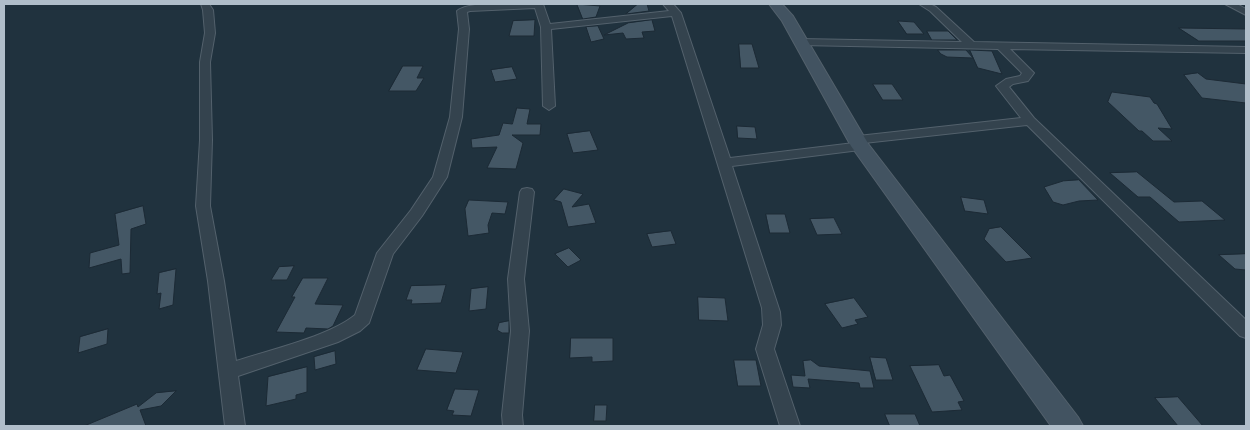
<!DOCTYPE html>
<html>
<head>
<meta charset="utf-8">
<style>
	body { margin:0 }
	#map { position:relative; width:1250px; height:430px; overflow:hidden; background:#20323e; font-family:"Fira Sans",sans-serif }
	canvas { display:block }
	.frame { position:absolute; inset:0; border:5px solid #b0beca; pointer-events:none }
</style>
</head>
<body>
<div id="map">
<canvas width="1250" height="430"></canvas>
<div class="frame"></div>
</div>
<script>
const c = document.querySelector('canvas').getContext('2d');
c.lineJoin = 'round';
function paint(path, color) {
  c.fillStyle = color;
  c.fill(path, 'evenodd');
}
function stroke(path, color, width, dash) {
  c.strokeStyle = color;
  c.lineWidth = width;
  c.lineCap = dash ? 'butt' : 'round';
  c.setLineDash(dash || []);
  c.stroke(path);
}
const building = new Path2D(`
	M577,4L600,6L596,17L583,19Z
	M638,4H647L649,11L626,14Z
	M535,20L534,36H509L513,21Z
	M652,20L655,31L642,32L644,38L626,39L623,33L604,35L628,23Z
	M898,21L914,22L924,34H907Z
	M598,26L604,39L591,42L586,27Z
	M1179,28L1246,29V41H1199Z
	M927,31H948L957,40H932Z
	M739,44H752L759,68H741Z
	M938,50H966L973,58L947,57L941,54Z
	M970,50L992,51L1002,74L978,68Z
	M403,66H423L417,78H424L416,91H389Z
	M512,67L517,79L495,82L491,70Z
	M1198,73L1206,79L1246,84V103L1202,98L1184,75Z
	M873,84H892L903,100H883Z
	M1112,92L1150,97L1154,103L1157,104L1172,129L1158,128L1172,141H1153L1142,131H1139L1108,102Z
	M517,108L530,109L527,124H541L540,135H512L523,143L516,169L487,168L497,147L472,148L471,139L499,135L503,123L512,124Z
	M737,126L755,127L757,139L738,138Z
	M590,131L598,150L573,153L567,134Z
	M1137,172L1174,202L1202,201L1225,220L1179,222L1150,197H1138L1110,173Z
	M1079,180L1098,200L1079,201L1063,205L1053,202L1044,187L1063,181Z
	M564,189L583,194L572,207L589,204L596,223L568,227L561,202L554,200Z
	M961,197L984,200L988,214L965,211Z
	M469,200L508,202L505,214L492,213L488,225L489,233L468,236L465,209Z
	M143,206L146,224L131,229L130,273L122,274L121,259L89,268L90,253L119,245L115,214Z
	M766,214H785L790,233H770Z
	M834,218L842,234L817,235L810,219Z
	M1001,227L1032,258L1006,262L984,239L989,229Z
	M671,231L676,244L652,247L647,234Z
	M569,248L581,260L568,267L555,254Z
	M1246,254V270L1235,269L1219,255Z
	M294,266L287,280H271L279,267Z
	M176,269L173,305L159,309L161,293L157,294L159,273Z
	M303,278H328L315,304L343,305L333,326L328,329L306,328L304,333L276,332L295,297H292Z
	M446,285L441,303L411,304L412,300H406L411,286Z
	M488,287L486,309L469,311L471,289Z
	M698,297L725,298L728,321L699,320Z
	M854,298L868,317L855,320L858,324L842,328L825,304Z
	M509,321V333H502L497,330L499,323Z
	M108,329L107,344L78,353L80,337Z
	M571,338H613V361L592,362V357L570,358Z
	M426,349L463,352L456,373L417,370Z
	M335,351L336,364L315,370L314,357Z
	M870,357L886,358L893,380H876Z
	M734,360H756L761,386H738Z
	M811,360L819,366L870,371L874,388H860L859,383L808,379L810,388L793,387L791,375L805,376L803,361Z
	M939,365L944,376L950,375L964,401L958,402L962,410L932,412L910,366Z
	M307,367V392L296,395V399L266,406L268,377Z
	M455,389L479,390L471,416L452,415L454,411L447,410Z
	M176,391L161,406L140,410L146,426H84L137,404L138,407L156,393Z
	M1178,397L1203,426H1178L1155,398Z
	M595,405H607L606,421H594Z
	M885,414H915L920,426H890Z`);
paint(building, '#445765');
stroke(building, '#1c2a35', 1);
const street = new Path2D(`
	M201,4H209L213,10L215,33L210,62L212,140L210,206L224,281L236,361C269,350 330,336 355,315L377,253L411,210L433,177L450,117L459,29L457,11C470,0 524,4 543,4L550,24L669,11L663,4H673L681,13L730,158L854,143L852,140L858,136L1021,118L996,86L1006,79L1020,76L1022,73L998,49L801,45L796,42L801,39L962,42L930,11L919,4H930L936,7L974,42L1246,47V53L1010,49L1034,73L1028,81L1013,84L1009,87L1034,118L1246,320V338L1240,336L1027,125L864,143L867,146L860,150L732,166L780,312L781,325L774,349L800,426H780L756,349L763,325L762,308L672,16L551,29L555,106L549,110L543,106L541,27L535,8L470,11L467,12L469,29L462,117L447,177L422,216L393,254L369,323L360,331L338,342L238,376L245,426H225L208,281L196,206L200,140V62L205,33L203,10Z
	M1225,4H1237L1246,9V15Z
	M527,188L532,189L534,192L524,279L529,331L522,415L523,426H503L502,415L511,331L508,279L520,192L522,189Z`);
const secondary = new Path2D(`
	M769,4H782L793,16L869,145L1078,417L1083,426H1051L851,146L782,21Z`);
stroke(street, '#53616c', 2);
stroke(secondary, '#53616c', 2);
paint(street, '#34434e');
paint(secondary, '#425361');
</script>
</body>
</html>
